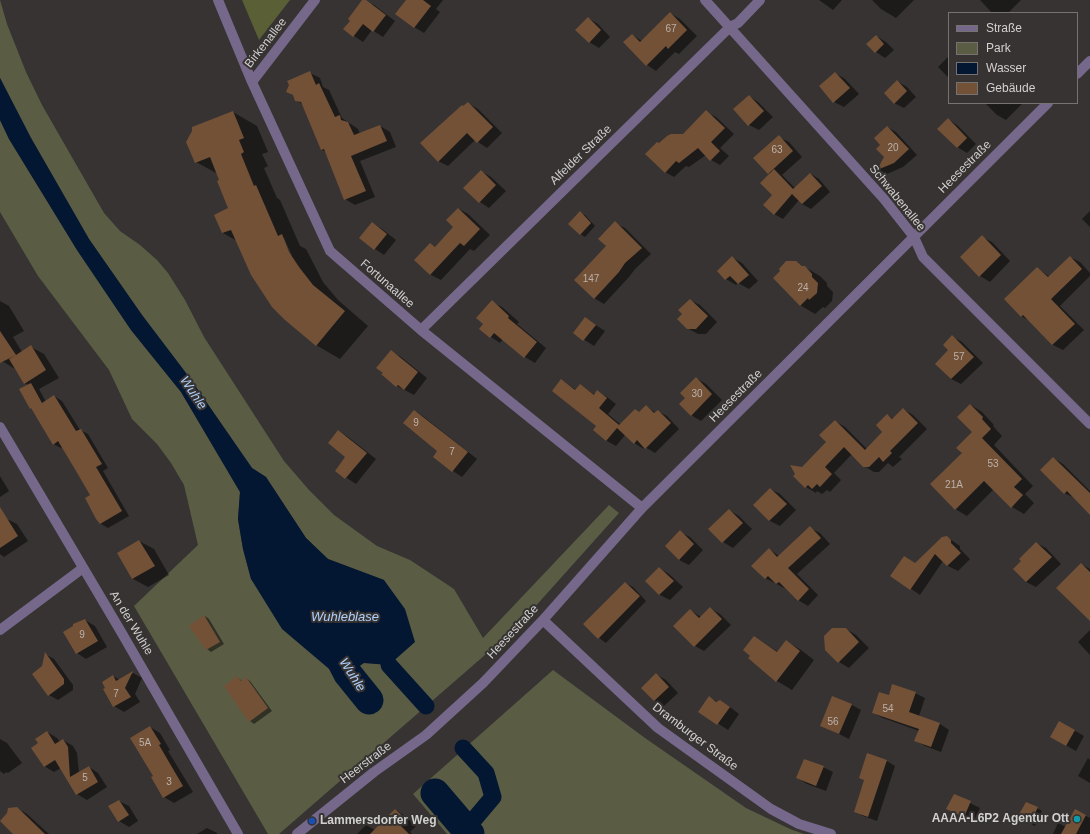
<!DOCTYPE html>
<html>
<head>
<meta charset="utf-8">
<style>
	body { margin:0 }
	#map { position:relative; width:1090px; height:834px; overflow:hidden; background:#363332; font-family:Helvetica,sans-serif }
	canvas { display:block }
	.legend { position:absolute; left:948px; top:12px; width:130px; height:92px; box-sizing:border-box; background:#363332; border:1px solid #757271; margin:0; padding:5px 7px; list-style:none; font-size:12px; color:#d3d1d0 }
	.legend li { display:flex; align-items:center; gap:8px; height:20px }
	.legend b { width:20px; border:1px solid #757271 }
</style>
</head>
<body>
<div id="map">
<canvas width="1090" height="834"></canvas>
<ul class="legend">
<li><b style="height:5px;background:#76688a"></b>Straße</li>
<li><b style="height:11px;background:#5a5d44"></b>Park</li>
<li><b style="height:11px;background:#031732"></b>Wasser</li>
<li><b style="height:11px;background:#735137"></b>Gebäude</li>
</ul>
</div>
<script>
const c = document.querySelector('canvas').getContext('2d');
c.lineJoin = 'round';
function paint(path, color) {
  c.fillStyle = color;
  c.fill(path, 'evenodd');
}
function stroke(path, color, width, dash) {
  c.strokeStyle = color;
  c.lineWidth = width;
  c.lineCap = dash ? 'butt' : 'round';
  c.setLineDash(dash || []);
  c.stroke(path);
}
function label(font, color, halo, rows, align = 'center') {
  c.font = font + ' Helvetica,sans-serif';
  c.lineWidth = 4;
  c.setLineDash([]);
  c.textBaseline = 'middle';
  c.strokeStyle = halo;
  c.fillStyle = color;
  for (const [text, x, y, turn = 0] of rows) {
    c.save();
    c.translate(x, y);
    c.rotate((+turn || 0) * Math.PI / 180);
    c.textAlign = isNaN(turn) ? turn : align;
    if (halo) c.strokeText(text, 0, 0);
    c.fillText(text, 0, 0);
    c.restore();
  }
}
paint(new Path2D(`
	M0,0L7,24L26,72L42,105L104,213L120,231L140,245L157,260L168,273L185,300L204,337L284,461L309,490L334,515L377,546L410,560L454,589L483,638L609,505L619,513L516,628L279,834H268L134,606L198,545L184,485L171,463L157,444L132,419L109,370L38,276L0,212V120L9,139L77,250L131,330L181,392L240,492L238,520L243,549L251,579L364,663L389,664L384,580L328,559L306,538L266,477L252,468L189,377L142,315L89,239L31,138L0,78Z
	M553,670L645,738L746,808L790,829L804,834H447L413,794Z`), '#5a5d44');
paint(new Path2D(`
	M242,0H290L259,40Z`), '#5a5f36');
paint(new Path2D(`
	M0,78L31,138L89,239L142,315L189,377L252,468L266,477L306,538L328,559L384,580L405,609L415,642L389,665L364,663L341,679L282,629L251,579L243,549L238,519L240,492L181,392L131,330L77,250L9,139L0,120Z`), '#031732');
paint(new Path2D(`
	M363,0L374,5L395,21L383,37L372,30L363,42L344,29L351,21Z
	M407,0H443L436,9L440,12L424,33L414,27Z
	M819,0H842L833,10Z
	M872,0H914L896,18L881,9Z
	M980,0H1021L1008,13H992Z
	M670,13L680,19L697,36L679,54L675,52L656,71L647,65L624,42L632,35L642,41Z
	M588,18L598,24L610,37L599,48L589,42Z
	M876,36L886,42L894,50L885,58L876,52Z
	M949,56V78L938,67Z
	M310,73L320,78L323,87L329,90L342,118L358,129L360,134L380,126L390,132L396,147L360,161L375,197L355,205L345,199L326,152L322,150L302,104L296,100Z
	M835,73L845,79L859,94L844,107L834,102Z
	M897,81L907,87L916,97L904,108L894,103Z
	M749,96L758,102L773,117L759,130L749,125Z
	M468,103L478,109L502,133L487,148L475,140L448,166L438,161L464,107Z
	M985,103H1023L1006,120L997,115Z
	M233,112L257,126L268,152L262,154L268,166L264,168L277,198L280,200L300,246L306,249L323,282L338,300L368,326L340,359L316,345L237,241L223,233L229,209L220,181L218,174L196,162ZM282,238H284L292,256H290Z
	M706,112L716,117L734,134L720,148L729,156L720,165L711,160L706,155L689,167L686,166L674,177L665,172L683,135Z
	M948,119L957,125L976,144L967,153L957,147Z
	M887,127L896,132L917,155L903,167L887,174L879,170L885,157L882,145Z
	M779,137L789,142L802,157L782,175L795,188L811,174L819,179L830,192L811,209L802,204L799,200L783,219L774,214L770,174L768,173Z
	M481,171L491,177L506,191L489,208L480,202L464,188Z
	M459,209L468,214L490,235L474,251L470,249L441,280L431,275L415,260L430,244L436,247L455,227Z
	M1090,211V227L1082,219Z
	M580,213L585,215L595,226L585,237L580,234Z
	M372,223L382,229L396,240L384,255L375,249Z
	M615,223L625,228L651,254L635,269L629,277L604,304L594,298L607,246Z
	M982,237L992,242L1010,261L990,282L980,276Z
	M1070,257L1080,262L1090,273V276L1060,306L1084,330L1063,350L1053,345L1030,321L1021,316L1037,268L1050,277Z
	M733,258L742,263L758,281L749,289L738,283L736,285L726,279L718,271Z
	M796,262L820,276L827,283V286L833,292L832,301L825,308L823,307L815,314L800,305L781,271Z
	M690,300L700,305L717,322L706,334H698L687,328L684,314Z
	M0,301L9,306L24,331L13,337L22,352L31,347L44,354L59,378L39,389L46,402L54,396L62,401L80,430L88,434L108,468L103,471L129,516L108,528L101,524L86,498L91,495L62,447L61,448L53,444L33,410L31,408L29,385L24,383L15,369L2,361L0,358Z
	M492,302L502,307L519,322L517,324L546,348L535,363L525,357L503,339L500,343L491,337L485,324Z
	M585,318L605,331L594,346L574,333Z
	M953,337L962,342L983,363L961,384L951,379L936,364L949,350Z
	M391,351L401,357L427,378L414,395L397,386L383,374Z
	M696,378L706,384L722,400L701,421L691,415L686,398Z
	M562,380L576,390L580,385L595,395L598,392L607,397L616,404L608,414L621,425L640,413L646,406L656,413L658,411L667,416L679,429L655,453L645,447L644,449L634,443L625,435L616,446L607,441L594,430L598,426Z
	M971,405L982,412L994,425L993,426L1002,436L994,445L1033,486L1025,494L1034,503L1024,514L1012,507L994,489L967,516L955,509L963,453L973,432Z
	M903,409L913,415L927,429L899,457L902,459L893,467L888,463L879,472H874L864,466L852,454L834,473L841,480L830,492L827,490L822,494L817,491L816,493L806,487L802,468L828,442L835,421L845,427L867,449L884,432L887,415L894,419Z
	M415,411L424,417L477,459L462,477L453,471Z
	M339,431L348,437L376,459L356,484L336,471L347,457Z
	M1053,458L1063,464L1090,491V514L1075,498L1064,493Z
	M0,476L9,491L0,497Z
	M770,489L780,494L796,510L780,526L770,521L754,505Z
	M729,510L739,516L752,529L733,548L723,542Z
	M7,519L17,524L28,541L4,557L0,554V523Z
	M810,528L820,533L830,544L797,574L818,595L808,606L798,600L786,589L765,578L769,549L779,556Z
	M680,532L690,537L703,550L689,565L679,560Z
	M947,537L960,546V549L970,559L958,571L948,566L943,561L920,595L891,575L915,564Z
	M139,541L154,549L169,575L148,587L133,579L119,553Z
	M1036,543L1046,548L1061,564L1036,587L1026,582Z
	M1081,564L1090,569V613Z
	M659,568L669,574L683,587L670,600L660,595L646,581Z
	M625,583L633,587L646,601L606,643L599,638L584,624Z
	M710,608L720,614L731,625L704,651L695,646L690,610L701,617Z
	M205,616L209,619L224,644L211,652L207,649Z
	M85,620L95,626L107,647L86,659L77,653Z
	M846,629L856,635L869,648L849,668L839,662L826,649Z
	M1090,630V655L1078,642Z
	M755,637L778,652L786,641L801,650L814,660L792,690L777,681L749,658L751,655Z
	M45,654L54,659L73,685V690L58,700L49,695L43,667Z
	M133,673L142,678L135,694L140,702L124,712L114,706L113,676L120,680Z
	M657,675L666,680L678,693L664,706L654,700Z
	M237,677L242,681L246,678L250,681L272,711L254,724L250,721Z
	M915,693L925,698L919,716L940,724L949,730L941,752L925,746L916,740L919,731L883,718L873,713L890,696Z
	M709,698L730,707L739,714L728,730L699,711Z
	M852,705L861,710L849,739L821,725Z
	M1060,722L1084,736L1076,751L1051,737Z
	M150,727L160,733L170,750L168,751L193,792L174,803L164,797L154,776Z
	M47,732L57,738L60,742L63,740L73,746L77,753L79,773L89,767L98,773L107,787L87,800L77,794L61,768L54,772L44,766L39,743Z
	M0,739L7,743L22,763L8,773L6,772L4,774L0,771Z
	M1088,758L1090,760V783L1078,776Z
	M887,761L895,766L877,821L863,816L855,811Z
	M823,767L833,772L826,791L807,784L798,778Z
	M954,795L980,808L974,821L948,809Z
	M119,801L129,806L138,821L129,827L119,821Z
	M17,808L27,814L49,834H15Z
	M1037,808L1042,811L1035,826L1023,820Z
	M396,810L405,816L416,826L410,832L412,834H390Z
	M1075,810L1090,818V834H1053L1058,823L1066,827Z
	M366,825L375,830L379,834H357Z
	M207,828L217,833V834H197Z`), '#0007');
stroke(new Path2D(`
	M389,665L426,706
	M463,748L486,773L493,797L466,829`), '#031732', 17);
stroke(new Path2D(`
	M330,639L348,674L369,700
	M435,793L470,834`), '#031732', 29);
paint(new Path2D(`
	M362,0H366L386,15L373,32L363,24L353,37L343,29L350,21L348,19Z
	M406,0H423L431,6L414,28L395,14Z
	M670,12L687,30L668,49L666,46L646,66L623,42L632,34L640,42Z
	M588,17L601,30L589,43L575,30Z
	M876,35L884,44L875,53L866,44Z
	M310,71L316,85L319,83L335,117L340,115L341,120L348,122L354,135L380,125L387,141L351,156L366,191L344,200L324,149L321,150L301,102L295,101L293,95L286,92L289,85L287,81Z
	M835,72L850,88L833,103L819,86Z
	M897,80L907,91L894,104L884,93Z
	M749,95L764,111L748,126L733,109Z
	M468,102L493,127L477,143L467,133L438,162L420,143L462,105L463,106Z
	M706,110L725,128L711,142L720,151L710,161L698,148L679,163L676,161L665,173L645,154L657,142L659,143L667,136L671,134H683Z
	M233,111L244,138L239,140L244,152L241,154L254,186L256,185L278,236L282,234L289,252L299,267L313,285L345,311L316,346L285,320L272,307L251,275L231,230L222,233L214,215L228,208L217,181L219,180L210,157L195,163L186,142L192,131V127Z
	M948,118L967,138L957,148L937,129Z
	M887,126L909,149L894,163L877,170L884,157L876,149L880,145L874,138Z
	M779,135L793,151L768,174L753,158Z
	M774,169L793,189L810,173L822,186L802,204L792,194L774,215L763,205L772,195L760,183Z
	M481,170L496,185L479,203L463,188Z
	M458,208L480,229L464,246L460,243L430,275L414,260L430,243L435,247L453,227L446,220Z
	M580,211L591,223L580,235L568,224Z
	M615,221L642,248L625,263L619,272L594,299L574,280L606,246L598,239Z
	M372,222L387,234L374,250L359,238Z
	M982,235L1001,255L979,277L960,257Z
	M732,256L749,275L738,284L730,276L725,280L717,271Z
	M1070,256L1082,269L1051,299L1075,324L1052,345L1023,315L1021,317L1004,299L1037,267L1048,277Z
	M786,261H796L802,266H805L812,274V277L818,283L817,293L809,300L808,298L800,306L773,278L780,271L779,269Z
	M690,299L708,316L696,329H687L677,319L682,314L678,310Z
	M492,300L509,316L508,318L537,342L524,358L494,333L490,338L479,329L483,324L476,318Z
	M585,317L596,325L583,341L573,333Z
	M0,331L16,355L31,345L46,370L24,384L9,359L16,355L0,363Z
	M952,335L974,357L951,379L935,364L948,350L943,345Z
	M391,350L418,372L404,390L398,385L396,387L381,374L383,373L376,368Z
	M696,377L712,394L691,416L679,404L685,398L680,393Z
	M561,379L575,390L580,384L594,395L597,390L607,398L599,408L619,425L635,409L639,412L646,405L654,413L658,410L671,423L645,449L637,440L634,444L617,428L606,441L593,430L596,426L552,391Z
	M31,383L42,403L54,395L76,431L81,429L102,464L96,467L122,511L100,524L96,519L85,498L90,495L76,471L58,441L53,445L31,408L30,409L19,389Z
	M970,404L983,417L982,419L991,429L982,438L1022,479L1014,487L1023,495L1011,508L984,481L955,510L930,484L962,453L956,448L972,432L957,417Z
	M903,408L918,423L890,451L892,453L883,462L879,457L869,467H863L844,447L825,467L832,474L820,487L817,484L812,489L808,485L805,488L793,476L795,474L790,465L802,467L826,442L819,435L835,420L865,450L882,432L876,425L887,414L892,419Z
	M414,410L468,452L452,472L433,457L437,451L403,423Z
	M338,430L367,453L345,479L335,471L345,457L328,443Z
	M1053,457L1090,493V515L1067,491L1064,494L1040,470Z
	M770,488L787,504L769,521L753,505Z
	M0,507L18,536L0,548Z
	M729,509L743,523L722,543L708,529Z
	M810,526L821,538L788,568L809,589L798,601L779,582L776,584L768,576L765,579L751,566L769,548L777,557Z
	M680,530L694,544L679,560L665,546Z
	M947,536L951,540V543L961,553L947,566L935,554L910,590L890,576L904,556L915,563L942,537Z
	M139,540L155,566L132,579L117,553Z
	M1036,542L1052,557L1026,582L1013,569L1021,561L1019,559Z
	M1081,563L1090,572V621L1056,588Z
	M659,567L674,581L659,595L645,581Z
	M625,582L640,596L598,639L583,624Z
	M710,607L722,619L694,647L673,626L690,609L699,618Z
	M204,615L220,642L206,650L189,626Z
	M85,619L98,641L76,654L63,632L73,626V624Z
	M832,628H846L859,642L838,663L825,650L824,636Z
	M754,636L777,652L786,640L800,651L776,682L748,658L750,656L743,650Z
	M45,652L64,679V684L48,696L32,674L42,666Z
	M133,671L125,688L131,697L113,707L103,689L105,688L102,682L113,675L116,681Z
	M656,673L669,687L654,701L641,688Z
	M237,676L241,681L246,677L268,708L249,722L224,686Z
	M892,684L916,692L909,712L940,723L931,747L914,741L919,729L872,713L879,692L889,695Z
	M709,696L716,702L720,700L730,707L717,725L698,712Z
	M832,696L852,704L839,734L820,726Z
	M1059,721L1075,730L1066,746L1050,737Z
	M150,726L161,744L159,745L183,786L163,798L151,777L153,776L130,738Z
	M47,731L55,744L63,739L68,747L70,777L89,766L98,782L76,795L55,760L44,767L31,748L38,743L35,739Z
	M867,753L887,760L868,817L854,812L864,780L859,778Z
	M804,759L824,766L816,786L796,778Z
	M954,794L971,801L964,817L946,809Z
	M119,800L129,815L118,822L108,806Z
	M1026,802L1038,807L1030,824L1017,818Z
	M17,807L45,834H13L0,821L7,813L8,808Z
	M395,809L407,820L401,826L409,834H370Z
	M1075,809L1086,815L1076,834H1061Z`), '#735137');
stroke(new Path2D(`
	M218,0L252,82L330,251L421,330L642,508
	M705,0L884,199L914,237L923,257L1090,424
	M1077,74L1090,61
	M252,82L315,0
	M421,330L730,27L738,23L760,0
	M0,427L120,630L238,834
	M543,620L658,728L771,809L799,824L831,834
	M0,630L83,568
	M297,834L374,772L426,735L483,683L543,620L642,508L1048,103`), '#76688a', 10);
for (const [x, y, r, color] of [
	[1077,819,4,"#0f9aa8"],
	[312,821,4,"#1a4fb4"]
]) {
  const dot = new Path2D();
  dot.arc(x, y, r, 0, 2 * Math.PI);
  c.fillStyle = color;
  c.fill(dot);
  stroke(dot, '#363332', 1.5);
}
label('10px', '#bbb1aa', null, [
	["67",671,29],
	["20",893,148],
	["63",777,150],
	["147",591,279],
	["24",803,288],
	["57",959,357],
	["30",697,394],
	["9",416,423],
	["7",452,452],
	["53",993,464],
	["21A",954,485],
	["9",82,635],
	["7",116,694],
	["54",888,709],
	["56",833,722],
	["5A",145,743],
	["5",85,778],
	["3",169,782]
]);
label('12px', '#d3d1d0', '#363332', [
	["Birkenallee",266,43,-52],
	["Alfelder Straße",581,155,-44],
	["Heesestraße",965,167,-45],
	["Schwabenallee",897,198,51],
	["Fortunaallee",387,284,41],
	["Heesestraße",736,396,-45],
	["An der Wuhle",131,623,59],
	["Heesestraße",513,632,-47],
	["Dramburger Straße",695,737,37],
	["Heerstraße",366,763,-37]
]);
label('bold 12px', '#d3d1d0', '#363332', [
	["AAAA-L6P2 Agentur Ott",1069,819],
	["Lammersdorfer Weg",320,821,"left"]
], 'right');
label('italic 13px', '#afd1fd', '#363332', [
	["Wuhle",193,393,56],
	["Wuhleblase",345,617],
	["Wuhle",352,675,57]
]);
</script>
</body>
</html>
